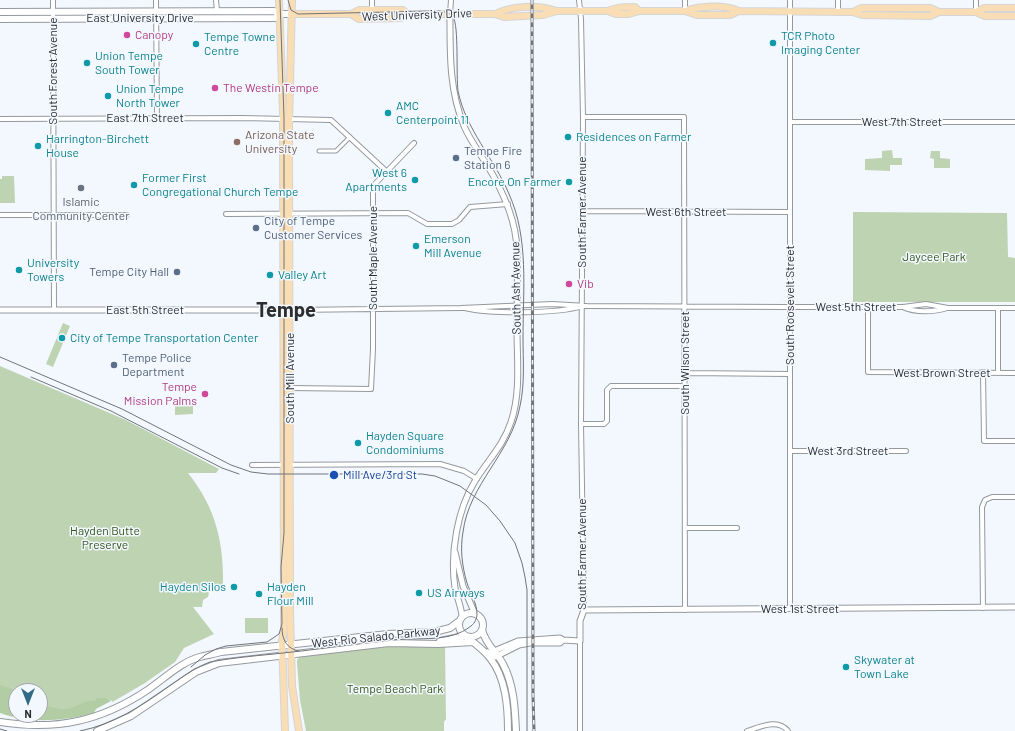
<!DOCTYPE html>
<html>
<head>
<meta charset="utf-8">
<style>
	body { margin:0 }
	#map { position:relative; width:1015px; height:731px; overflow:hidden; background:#f3f8fe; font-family:Barlow,sans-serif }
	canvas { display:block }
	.north { position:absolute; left:8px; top:683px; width:40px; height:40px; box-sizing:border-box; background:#f3f8fe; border:1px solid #a3a7ac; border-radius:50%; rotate:180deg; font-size:11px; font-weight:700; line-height:16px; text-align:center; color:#2c2e30 }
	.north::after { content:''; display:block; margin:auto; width:14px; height:18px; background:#326b84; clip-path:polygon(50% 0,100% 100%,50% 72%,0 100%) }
</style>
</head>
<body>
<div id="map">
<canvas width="1015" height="731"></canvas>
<div class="north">N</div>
</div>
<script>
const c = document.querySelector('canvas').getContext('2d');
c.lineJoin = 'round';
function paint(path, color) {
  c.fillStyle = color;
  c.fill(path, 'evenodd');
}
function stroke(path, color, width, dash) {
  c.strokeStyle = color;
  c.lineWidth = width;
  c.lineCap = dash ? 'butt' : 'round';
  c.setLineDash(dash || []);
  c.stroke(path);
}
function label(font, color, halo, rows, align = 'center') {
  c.font = font + ' Barlow,sans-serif';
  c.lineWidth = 3;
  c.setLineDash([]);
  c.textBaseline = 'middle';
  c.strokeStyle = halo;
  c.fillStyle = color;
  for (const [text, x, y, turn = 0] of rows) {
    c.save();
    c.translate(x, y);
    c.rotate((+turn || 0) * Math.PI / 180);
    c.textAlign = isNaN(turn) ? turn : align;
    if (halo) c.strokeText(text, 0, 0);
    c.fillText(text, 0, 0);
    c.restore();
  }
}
paint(new Path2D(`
	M892,150L893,158H902V165H890V171L865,170V159L882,158V151Z
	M931,151H940V158L950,159V168H934V159L930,158Z
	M2,176H14L15,203H0V179H2Z
	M853,212L1007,213L1008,257L1015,258V302H853Z
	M63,323L70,326L53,367L46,364Z
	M0,366L126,420L219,469L216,473H188C216,508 224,543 223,587L210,588L208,597L203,600L202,607H193L214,634L184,648L175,662L145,683L116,700L112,702L111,700L62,718L17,715L0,710ZM16,691H40V715H16Z
	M175,403H193V414L175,415Z
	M245,618H268V633H245Z
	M445,645L446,719L444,722V731H306L300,700L297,663V660L301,655L387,646Z`), '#bdd3b2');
paint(new Path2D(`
	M0,685L19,691H16V715H40V702C48,707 62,711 71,708C80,705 85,700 95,701L97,698H105L111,701L96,709L94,713C64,721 30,724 0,713Z`), '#b2cda3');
const pedestrian = new Path2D(`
	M319,151H336L350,137`);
const minor = new Path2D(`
	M53,0L54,310
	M156,0L157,118
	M216,0L217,11
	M372,0V10
	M579,0L581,19L583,117L581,424L584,610
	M685,0V11
	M838,0V12
	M976,0V12
	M450,14L451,0
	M583,117H684L685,610
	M0,119L243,118L331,120L386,171
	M790,122H1015
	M583,211L790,212
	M226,214L408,213L427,224H452L459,220L470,207L508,204
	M0,215H127
	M868,307V372L1015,373
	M903,307C915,313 935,312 947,308
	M465,308C490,314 558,314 582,306
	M998,308V373
	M290,310L461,308L552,304L587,306L785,307H903L926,304L948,308H1015
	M983,372L984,441H1015
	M685,373L790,374
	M290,388L371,389L373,349V186L414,143
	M581,424H604L607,421V390L611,386H685
	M790,451H906
	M252,465L440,464L464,471L477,479
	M685,528H737
	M983,608L982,507L985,500L992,497H1015
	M790,609V0
	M580,641V731
	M747,731C760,727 778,718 788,731`);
const tertiary = new Path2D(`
	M450,14C450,52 449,90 464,126C470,140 479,152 487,165C503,191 516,219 517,250C518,277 517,303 517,330C517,360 521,392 511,422C503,446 488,460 475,481C457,510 450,554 455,588C457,598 461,606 462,616
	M0,310H287
	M455,552L463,586L475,614
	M494,651L518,641L560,638L563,640L580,641V621L584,610L1015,607
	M488,652L495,657L519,645L530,643H560L563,640`);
const secondary = new Path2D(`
	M0,12L274,11L280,14H291
	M0,19L275,18L280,14
	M459 625a12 12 0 1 1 24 0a12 12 0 1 1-24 0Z
	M482,630C486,645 496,651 503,664C514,685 515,708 516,731
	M467,637C475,644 484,650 490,658C506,678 508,707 508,731
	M440,641L465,636
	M348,648L354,642L375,640L378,636
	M0,722C57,731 102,721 149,689C165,678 181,662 200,657C207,655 214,654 221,652L388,634L434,632L450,628L458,622
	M97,731L131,716L196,672L219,663L389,643L439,644L473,642`);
const primary = new Path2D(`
	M279,0L283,113L284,631L282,640L285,731
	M292,0L289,125L290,609L292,686L299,731
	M608,11C617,7 625,7 635,7L639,11
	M685,11C700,6 724,4 739,11
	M853,12L861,8H930L939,12H976L985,16H1015
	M976,12L984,8H1015
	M291,14H351L359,19L401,18L407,14H495L504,17L543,15L557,11H608L616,14H629L639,11H685L697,15H730L739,11L853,12L862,15L930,16L939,12
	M351,14L359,10H403L407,14
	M495,14C513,5 538,5 557,11`);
stroke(pedestrian, '#94999e', 5);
stroke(minor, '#94999e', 6);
stroke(tertiary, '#94999e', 7);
stroke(secondary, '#94999e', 8);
stroke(primary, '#d5d5d6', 8);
stroke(pedestrian, '#fff', 3);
stroke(minor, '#fff', 4);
stroke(tertiary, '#fff', 5);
stroke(secondary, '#fff', 6);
stroke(primary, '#f8ddb5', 6);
stroke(new Path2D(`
	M0,357L122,409L231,465L251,472L268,474H422L435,476L460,486L486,505L500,521L515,543L522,563L525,577L527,590V731
	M31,377L111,411L222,468L239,474
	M282,628C282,640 287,649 299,651
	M191,667L205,655L216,649L226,646L267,642L279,634L282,624L281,567L284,533V118L280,0
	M0,729L7,731
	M80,731C114,724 140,707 168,687C181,678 194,668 210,662C231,658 253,656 274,654C314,650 354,644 394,640C419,637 450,643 471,626C475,623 477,618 477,614C477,603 470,592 467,583C462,566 460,549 463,532C469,484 511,454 520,406C525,384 523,360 523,337C523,290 529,238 509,194C494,158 466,130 458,91C456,76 459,25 453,17C449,12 442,11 436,11L298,14L291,10L288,0`), '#717478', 1);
const rail = new Path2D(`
	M532,0L533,695L534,731`);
stroke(rail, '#717478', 3);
stroke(rail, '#f3f8fe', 1.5, [4.5]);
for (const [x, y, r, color] of [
	[127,35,4,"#d1479c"],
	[773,43,4,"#0f9aa8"],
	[196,44,4,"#0f9aa8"],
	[87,63,4,"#0f9aa8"],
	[215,88,4,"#d1479c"],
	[108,96,4,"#0f9aa8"],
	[388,113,4,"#0f9aa8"],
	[568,137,4,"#0f9aa8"],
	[237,142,4,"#8d6e63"],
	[38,146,4,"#0f9aa8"],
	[456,158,4,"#5c6f8a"],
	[415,180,4,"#0f9aa8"],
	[569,182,4,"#0f9aa8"],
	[134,185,4,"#0f9aa8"],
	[81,188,4,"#6b7280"],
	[256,228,4,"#5c6f8a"],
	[416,246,4,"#0f9aa8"],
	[19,270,4,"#0f9aa8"],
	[177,272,4,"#5c6f8a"],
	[270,275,4,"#0f9aa8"],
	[569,284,4,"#d1479c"],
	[62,338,4,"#0f9aa8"],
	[114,365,4,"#5c6f8a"],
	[205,394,4,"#d1479c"],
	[358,443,4,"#0f9aa8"],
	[334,475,5,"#1a4fb4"],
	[234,587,4,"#0f9aa8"],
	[419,593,4,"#0f9aa8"],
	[259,594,4,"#0f9aa8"],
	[846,667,4,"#0f9aa8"]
]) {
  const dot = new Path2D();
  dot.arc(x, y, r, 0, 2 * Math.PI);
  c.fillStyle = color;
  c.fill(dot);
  stroke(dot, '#f3f8fe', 1.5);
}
label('12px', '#2c2e30', '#f3f8fe', [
	["West University Drive",417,15,-2],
	["East University Drive",140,18],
	["South Forest Avenue",53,71,-90],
	["East 7th Street",145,118],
	["West 7th Street",902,122],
	["South Farmer Avenue",582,212,-90],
	["West 6th Street",686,212],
	["South Maple Avenue",373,258,-90],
	["South Ash Avenue",516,288,-91],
	["South Roosevelt Street",790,305,-90],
	["West 5th Street",856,307],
	["East 5th Street",145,310],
	["South Wilson Street",685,363,-90],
	["West Brown Street",942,373],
	["South Mill Avenue",290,378,-90],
	["West 3rd Street",848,451],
	["South Farmer Avenue",582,554,-90],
	["West 1st Street",800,609],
	["West Rio Salado Parkway",376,637,-6]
]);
label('12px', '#b23c85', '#f3f8fe', [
	["Canopy",135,35],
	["The Westin Tempe",223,88],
	["Vib",577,284],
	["Tempe",197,387,"right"],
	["Mission Palms",197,401,"right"]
], 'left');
label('12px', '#0d838f', '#f3f8fe', [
	["TCR Photo",781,36],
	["Imaging Center",781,50],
	["Tempe Towne",204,37],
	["Centre",204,51],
	["Union Tempe",95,56],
	["South Tower",95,70],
	["Union Tempe",116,89],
	["North Tower",116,103],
	["AMC",396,106],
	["Centerpoint 11",396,120],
	["Residences on Farmer",576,137],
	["Harrington-Birchett",46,139],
	["House",46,153],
	["West 6",407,173,"right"],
	["Apartments",407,187,"right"],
	["Former First",142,178],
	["Congregational Church Tempe",142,192],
	["Encore On Farmer",561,182,"right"],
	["Emerson",424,239],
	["Mill Avenue",424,253],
	["University",27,263],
	["Towers",27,277],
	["Valley Art",278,275],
	["City of Tempe Transportation Center",70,338],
	["Hayden Square",366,436],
	["Condominiums",366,450],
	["Hayden Silos",226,587,"right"],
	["Hayden",267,587],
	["Flour Mill",267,601],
	["US Airways",427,593],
	["Skywater at",854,660],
	["Town Lake",854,674]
], 'left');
label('12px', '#785e54', '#f3f8fe', [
	["Arizona State",245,135],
	["University",245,149]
], 'left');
label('12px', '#4e5e75', '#f3f8fe', [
	["Tempe Fire",464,151],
	["Station 6",464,165],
	["City of Tempe",264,221],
	["Customer Services",264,235],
	["Tempe City Hall",169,272,"right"],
	["Tempe Police",122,358],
	["Department",122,372]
], 'left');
label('12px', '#5b616d', '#f3f8fe', [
	["Islamic",81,202],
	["Community Center",81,216]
]);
label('12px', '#305319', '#f3f8fe', [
	["Jaycee Park",934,257],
	["Hayden Butte",105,531],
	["Preserve",105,545],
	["Tempe Beach Park",395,689]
]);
label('12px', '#164399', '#f3f8fe', [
	["Mill Ave/3rd St",343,475]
], 'left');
label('bold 20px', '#2c2e30', '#f3f8fe', [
	["Tempe",286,310]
]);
</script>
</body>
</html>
